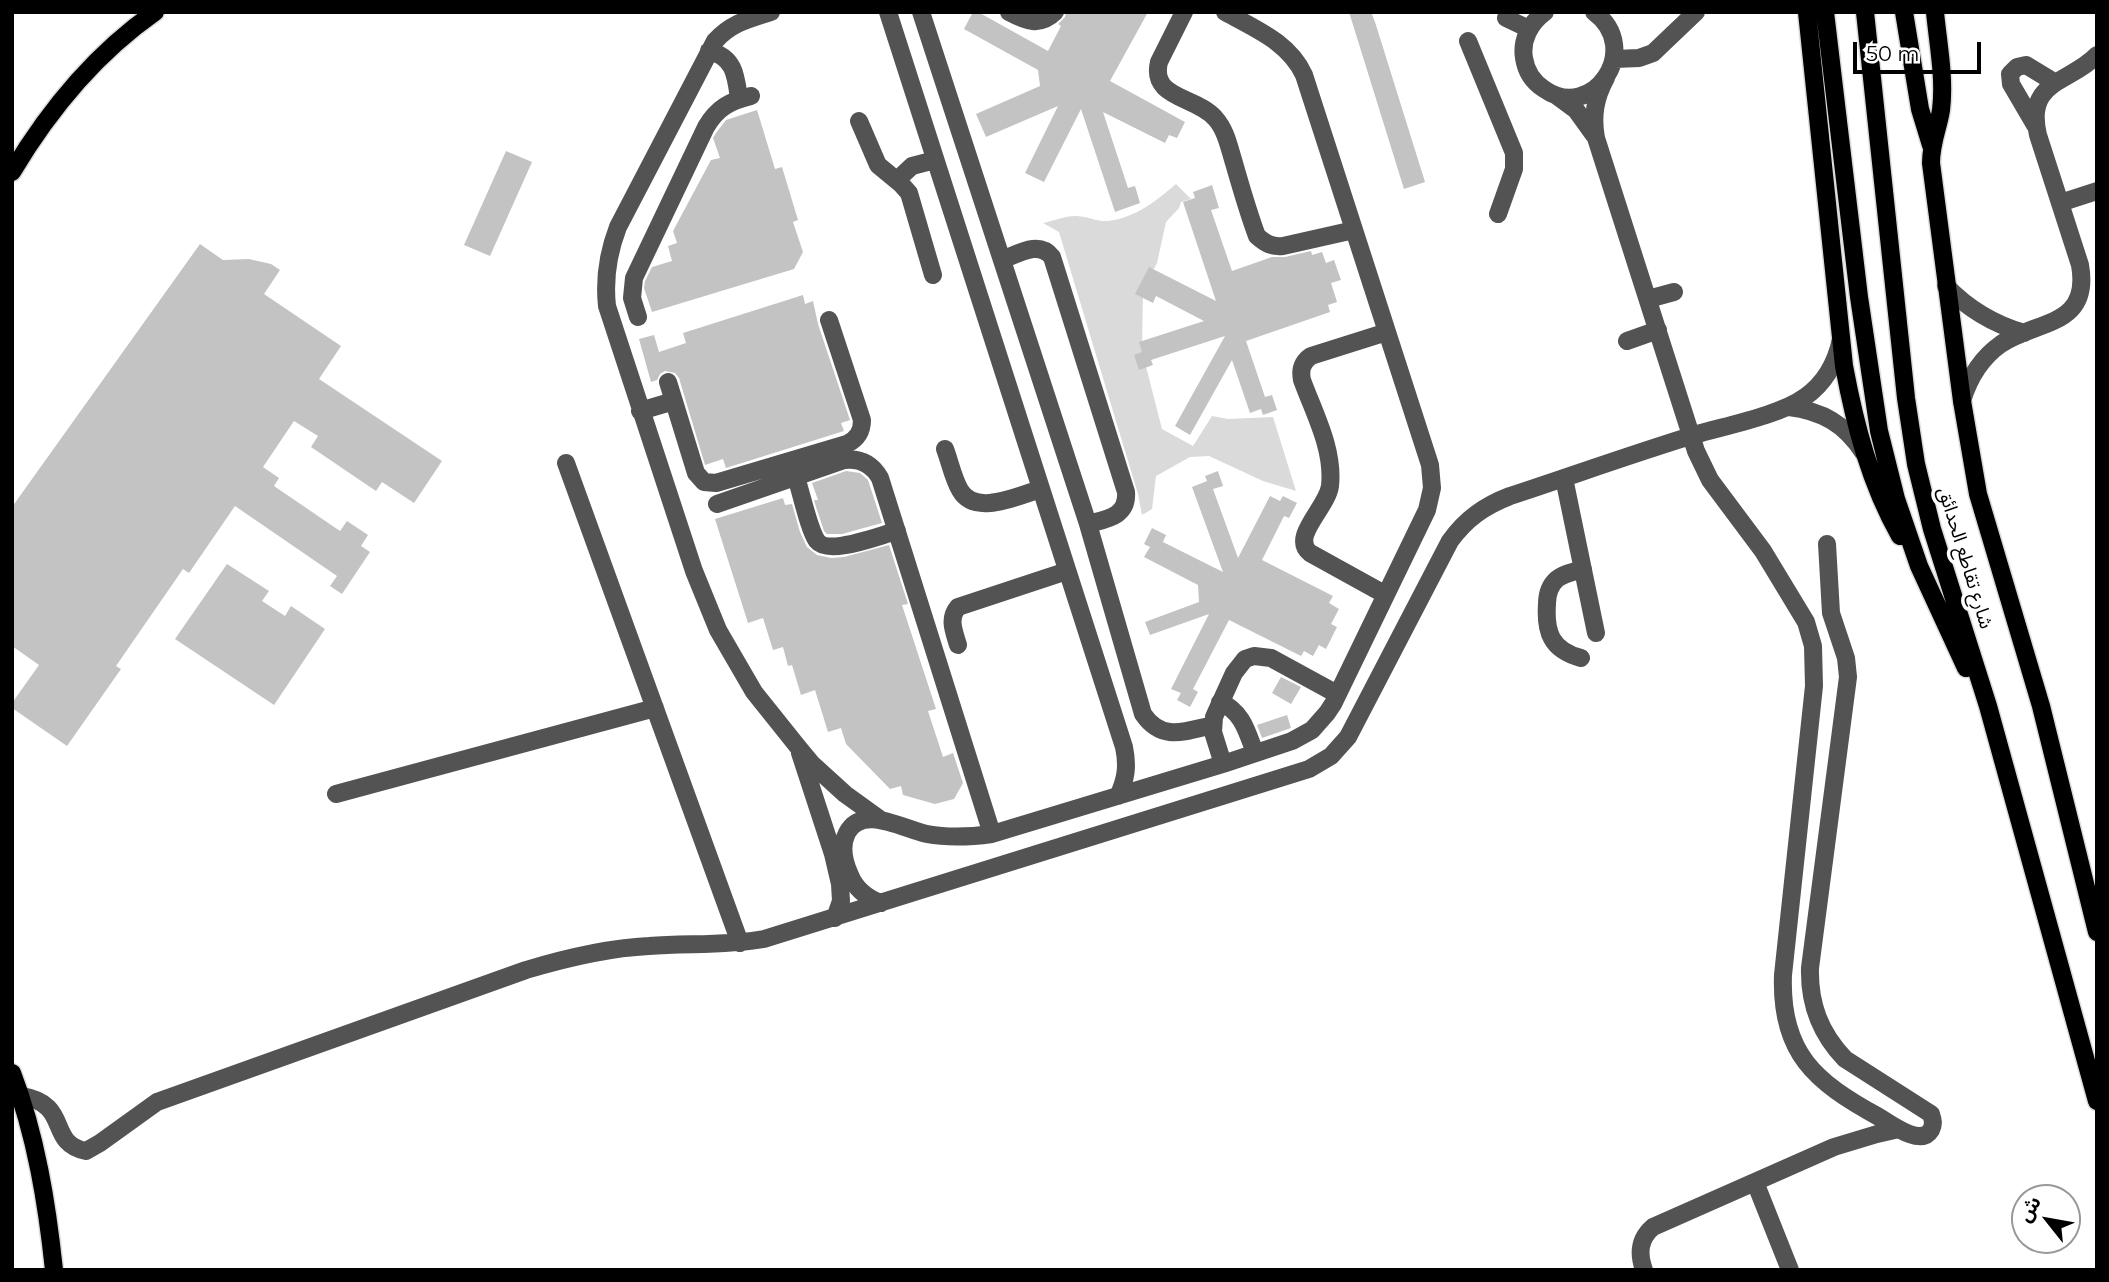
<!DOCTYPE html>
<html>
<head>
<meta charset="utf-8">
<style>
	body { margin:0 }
	#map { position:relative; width:2109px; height:1282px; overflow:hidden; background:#fff; font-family:Montserrat,"Noto Sans Arabic",sans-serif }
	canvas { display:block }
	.frame { position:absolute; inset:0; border:14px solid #000; pointer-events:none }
	.north { position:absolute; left:2011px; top:1184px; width:70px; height:70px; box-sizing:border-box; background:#fff; border:2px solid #999; border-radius:50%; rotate:301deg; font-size:19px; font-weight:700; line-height:28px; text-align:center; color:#000 }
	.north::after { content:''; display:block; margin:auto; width:24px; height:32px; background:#000; clip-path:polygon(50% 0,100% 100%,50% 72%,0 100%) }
	.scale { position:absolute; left:1853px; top:42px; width:128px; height:32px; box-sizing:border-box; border:4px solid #000; border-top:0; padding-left:9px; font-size:21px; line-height:24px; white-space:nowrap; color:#000; -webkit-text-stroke:5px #fff; paint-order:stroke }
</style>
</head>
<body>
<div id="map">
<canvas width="2109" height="1282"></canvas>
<div class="frame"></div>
<div class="north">ش</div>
<div class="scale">50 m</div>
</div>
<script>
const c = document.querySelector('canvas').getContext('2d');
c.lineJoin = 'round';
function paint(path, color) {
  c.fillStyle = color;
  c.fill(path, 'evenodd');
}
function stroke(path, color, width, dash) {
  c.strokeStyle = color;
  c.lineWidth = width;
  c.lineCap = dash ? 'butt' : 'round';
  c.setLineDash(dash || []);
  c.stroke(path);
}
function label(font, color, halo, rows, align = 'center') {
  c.font = font + ' Montserrat,"Noto Sans Arabic",sans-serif';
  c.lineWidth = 7;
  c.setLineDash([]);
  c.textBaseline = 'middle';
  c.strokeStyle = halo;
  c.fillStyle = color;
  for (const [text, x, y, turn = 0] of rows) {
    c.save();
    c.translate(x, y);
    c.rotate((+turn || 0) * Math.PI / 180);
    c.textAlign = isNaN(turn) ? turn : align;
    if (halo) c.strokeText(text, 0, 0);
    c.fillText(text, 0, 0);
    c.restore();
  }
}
paint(new Path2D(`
	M1176,184L1191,199L1181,202L1179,208L1166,222L1157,263L1143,290L1142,351L1162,429L1193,446L1212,416L1228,419L1273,417L1296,491L1263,481L1209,456L1190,457L1156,476L1152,509L1142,515L1138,494L1059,232L1043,223C1053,221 1065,216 1075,216C1087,216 1097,222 1108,221C1135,218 1156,201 1176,184Z`), '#dadada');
paint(new Path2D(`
	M973,12H978L1048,51L1061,26L1058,24L1065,17L1066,12H1148L1110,81L1185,122L1177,138L1169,135L1165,143L1103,112L1128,188L1135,186L1140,203L1115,212L1081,109L1044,182L1025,173L1058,106L986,137L976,114L1040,86L1038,70L964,29Z
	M1349,12H1371L1375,22L1425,182L1404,189Z
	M757,110L775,169L782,167L798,220L793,222L803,252L794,269L652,312L644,288L645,281L652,267L672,261L668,246L677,243L673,231L711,160L720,158L713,138L716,133L726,120Z
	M506,151L532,162L490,256L464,245Z
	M1212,185L1219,208L1211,210L1232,271L1272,257H1285L1311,251L1312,255L1322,252L1326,263L1334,260L1341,280L1331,283L1337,302L1328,305L1330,312L1246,341L1265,397L1272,395L1277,410L1263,415L1261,409L1250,413L1232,360L1190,435L1175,426L1225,336L1151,360L1153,365L1139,370L1134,355L1142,352L1139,342L1204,321L1156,296L1153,303L1135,294L1149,267L1216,301L1183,202L1195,198L1193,192Z
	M200,244L223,260L249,259L271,264L280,270L264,294L341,346L319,379L442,461L414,503L382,482L376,491L311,447L318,436L294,421L263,467L279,478L274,486L340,531L347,521L368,535L361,546L370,552L342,594L330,586L337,576L235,506L189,573L183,569L116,666L121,669L67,746L12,708V703L39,665L12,646V507Z
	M803,295L805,304L813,301L818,324L850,420L841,423L844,431L726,468L723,459L705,465L679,378L675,373L665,371L660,374L657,380L651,382L639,339L654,335L659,352L686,343L683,333Z
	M846,471L860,473L868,480L882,523L842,534H827L824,531L816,507L814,500H818L812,483Z
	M1218,471L1223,486L1213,489L1238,558L1270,496L1280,501L1283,496L1297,503L1289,518L1284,516L1262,560L1333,596L1329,603L1339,609L1331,624L1337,627L1326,649L1319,645L1313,656L1304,651L1301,656L1229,620L1193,689L1198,692L1190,707L1177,700L1181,693L1171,689L1209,614L1150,635L1145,622L1199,602L1198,585L1144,557L1150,547L1144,544L1152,528L1166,535L1163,542L1223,572L1192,487L1207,481L1205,476Z
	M783,498L785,505L792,504L800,532L807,547L817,555L831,558L844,557L889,545L908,604L902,605L936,709L928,711L943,757L953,753L963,783L954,799L935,804L903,795L901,786L890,789L846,744L841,728L828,732L815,690L801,695L792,665L788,666L783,647L773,650L763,618L748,623L715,519Z
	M227,564L269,591L262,601L285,616L291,606L325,629L274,705L175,639Z
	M1281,677L1301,687L1291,704L1272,693Z
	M1287,715L1291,728L1262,738L1257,725Z`), '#c3c3c3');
const major = new Path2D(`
	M1807,12L1844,366C1855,425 1870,483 1900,536
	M1825,12L1859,297L1879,431L1896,499L1919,566L1966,668
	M1865,12L1906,398L1916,464L1932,529L1988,706L2097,1101
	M1904,12L1920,109L1931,145
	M1935,12C1938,44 1945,78 1941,110C1938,129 1931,142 1931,163L1962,401L1978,494L2041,706L2097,932
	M12,172C49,110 95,54 155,12
	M12,1073C36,1135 47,1204 54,1270`);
stroke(major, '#dbdbdb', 21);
stroke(new Path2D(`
	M771,12C749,19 731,23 715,41L618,227C608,253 604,278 607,306L694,571L718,630L754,692L798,747L812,764L845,794L881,820
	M888,12L1124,747C1128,766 1126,780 1118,796
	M921,12L1088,524L1143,714C1162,742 1185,731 1213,725
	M1009,12C1026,21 1040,27 1055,12
	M1184,12L1159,62C1150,99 1196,96 1215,118C1226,130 1229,147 1234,163C1241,187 1248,212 1257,236C1266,244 1272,247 1283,246L1354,230
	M1545,12C1530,23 1521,40 1524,58C1526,71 1533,82 1544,89C1592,123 1644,49 1594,12
	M1506,18L1529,29
	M1468,41L1514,153V169L1498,214
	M709,51C735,57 736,77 739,99
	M1615,59L1639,58L1653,53L1696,12
	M1606,78C1595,98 1592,116 1596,138L1696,451L1710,480L1763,551L1806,622L1813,646L1814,686L1783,975C1780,1053 1815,1082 1879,1117C1891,1124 1921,1147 1931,1130C1934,1124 1933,1120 1931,1114L1845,1059C1820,1033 1809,1004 1810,968L1848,677L1846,658L1831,613L1827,544
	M1557,96L1576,110L1594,135
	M859,121L878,165L901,184L909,193L933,275
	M2035,125L2011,84L2010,74L2017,67L2026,65L2054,82
	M897,180L912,166L935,160
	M2060,203L2097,191
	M1002,260C1018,254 1039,240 1052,257L1126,492C1128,517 1106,519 1088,524
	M1946,286C1968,309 1993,324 2024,333
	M1648,299L1674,292
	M638,317L632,298L634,278L706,127C717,108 730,101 751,96
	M1627,341L1658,330
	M668,382L696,473L704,482L716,483L847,444C857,439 862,432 862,420L829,320
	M1962,401C1969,378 1981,358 2001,344C2037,320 2091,327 2080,265L2038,135C2025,80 2069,84 2097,55
	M1789,407C1822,411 1845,424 1863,452
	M640,411L674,401
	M945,449C950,462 953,478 960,490C975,517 1019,495 1041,489
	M566,463L740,943
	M796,477C801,492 809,530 817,541C829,556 880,535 897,531
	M1564,478L1596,633
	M717,504L844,460C860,458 872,464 880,478L992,834
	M1386,595L1310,553C1290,537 1327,508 1330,486C1334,449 1314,413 1302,380C1300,370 1302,362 1311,356L1387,332
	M958,645C954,631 948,619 958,607L1067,571
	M1581,658C1551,650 1545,632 1547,604C1547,594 1549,586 1557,579C1564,573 1574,572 1583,569
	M1220,702C1243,712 1247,732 1255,753
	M800,753L833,854L840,884L841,901L835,918
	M1223,764L1213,732L1214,717L1234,673L1245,659L1254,656L1271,658L1337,694
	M336,794L655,708
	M881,903C867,898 856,890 850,875C844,862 840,847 847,833C862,804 903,829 927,834C948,838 970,837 992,834L1223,764L1292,741L1312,730L1327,713L1333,704L1427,510L1432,488L1430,465L1304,75C1289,42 1255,29 1225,12
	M21,1096C72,1104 46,1143 86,1151L100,1143L157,1102L526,970C566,958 607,948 649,946C688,943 725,946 764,939L1309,769L1331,756L1348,737L1450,541C1466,519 1484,506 1510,496C1571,476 1632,454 1694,435C1724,426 1781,415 1805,397C1825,383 1836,363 1841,339
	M1755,1182L1790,1270
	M1644,1270C1638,1253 1639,1239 1653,1227L1834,1147L1877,1134L1899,1129`), '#535353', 18);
stroke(major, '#000', 18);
label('19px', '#000', '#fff', [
	["شارع تقاطع الحدائق",1965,558,73]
]);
</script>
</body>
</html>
